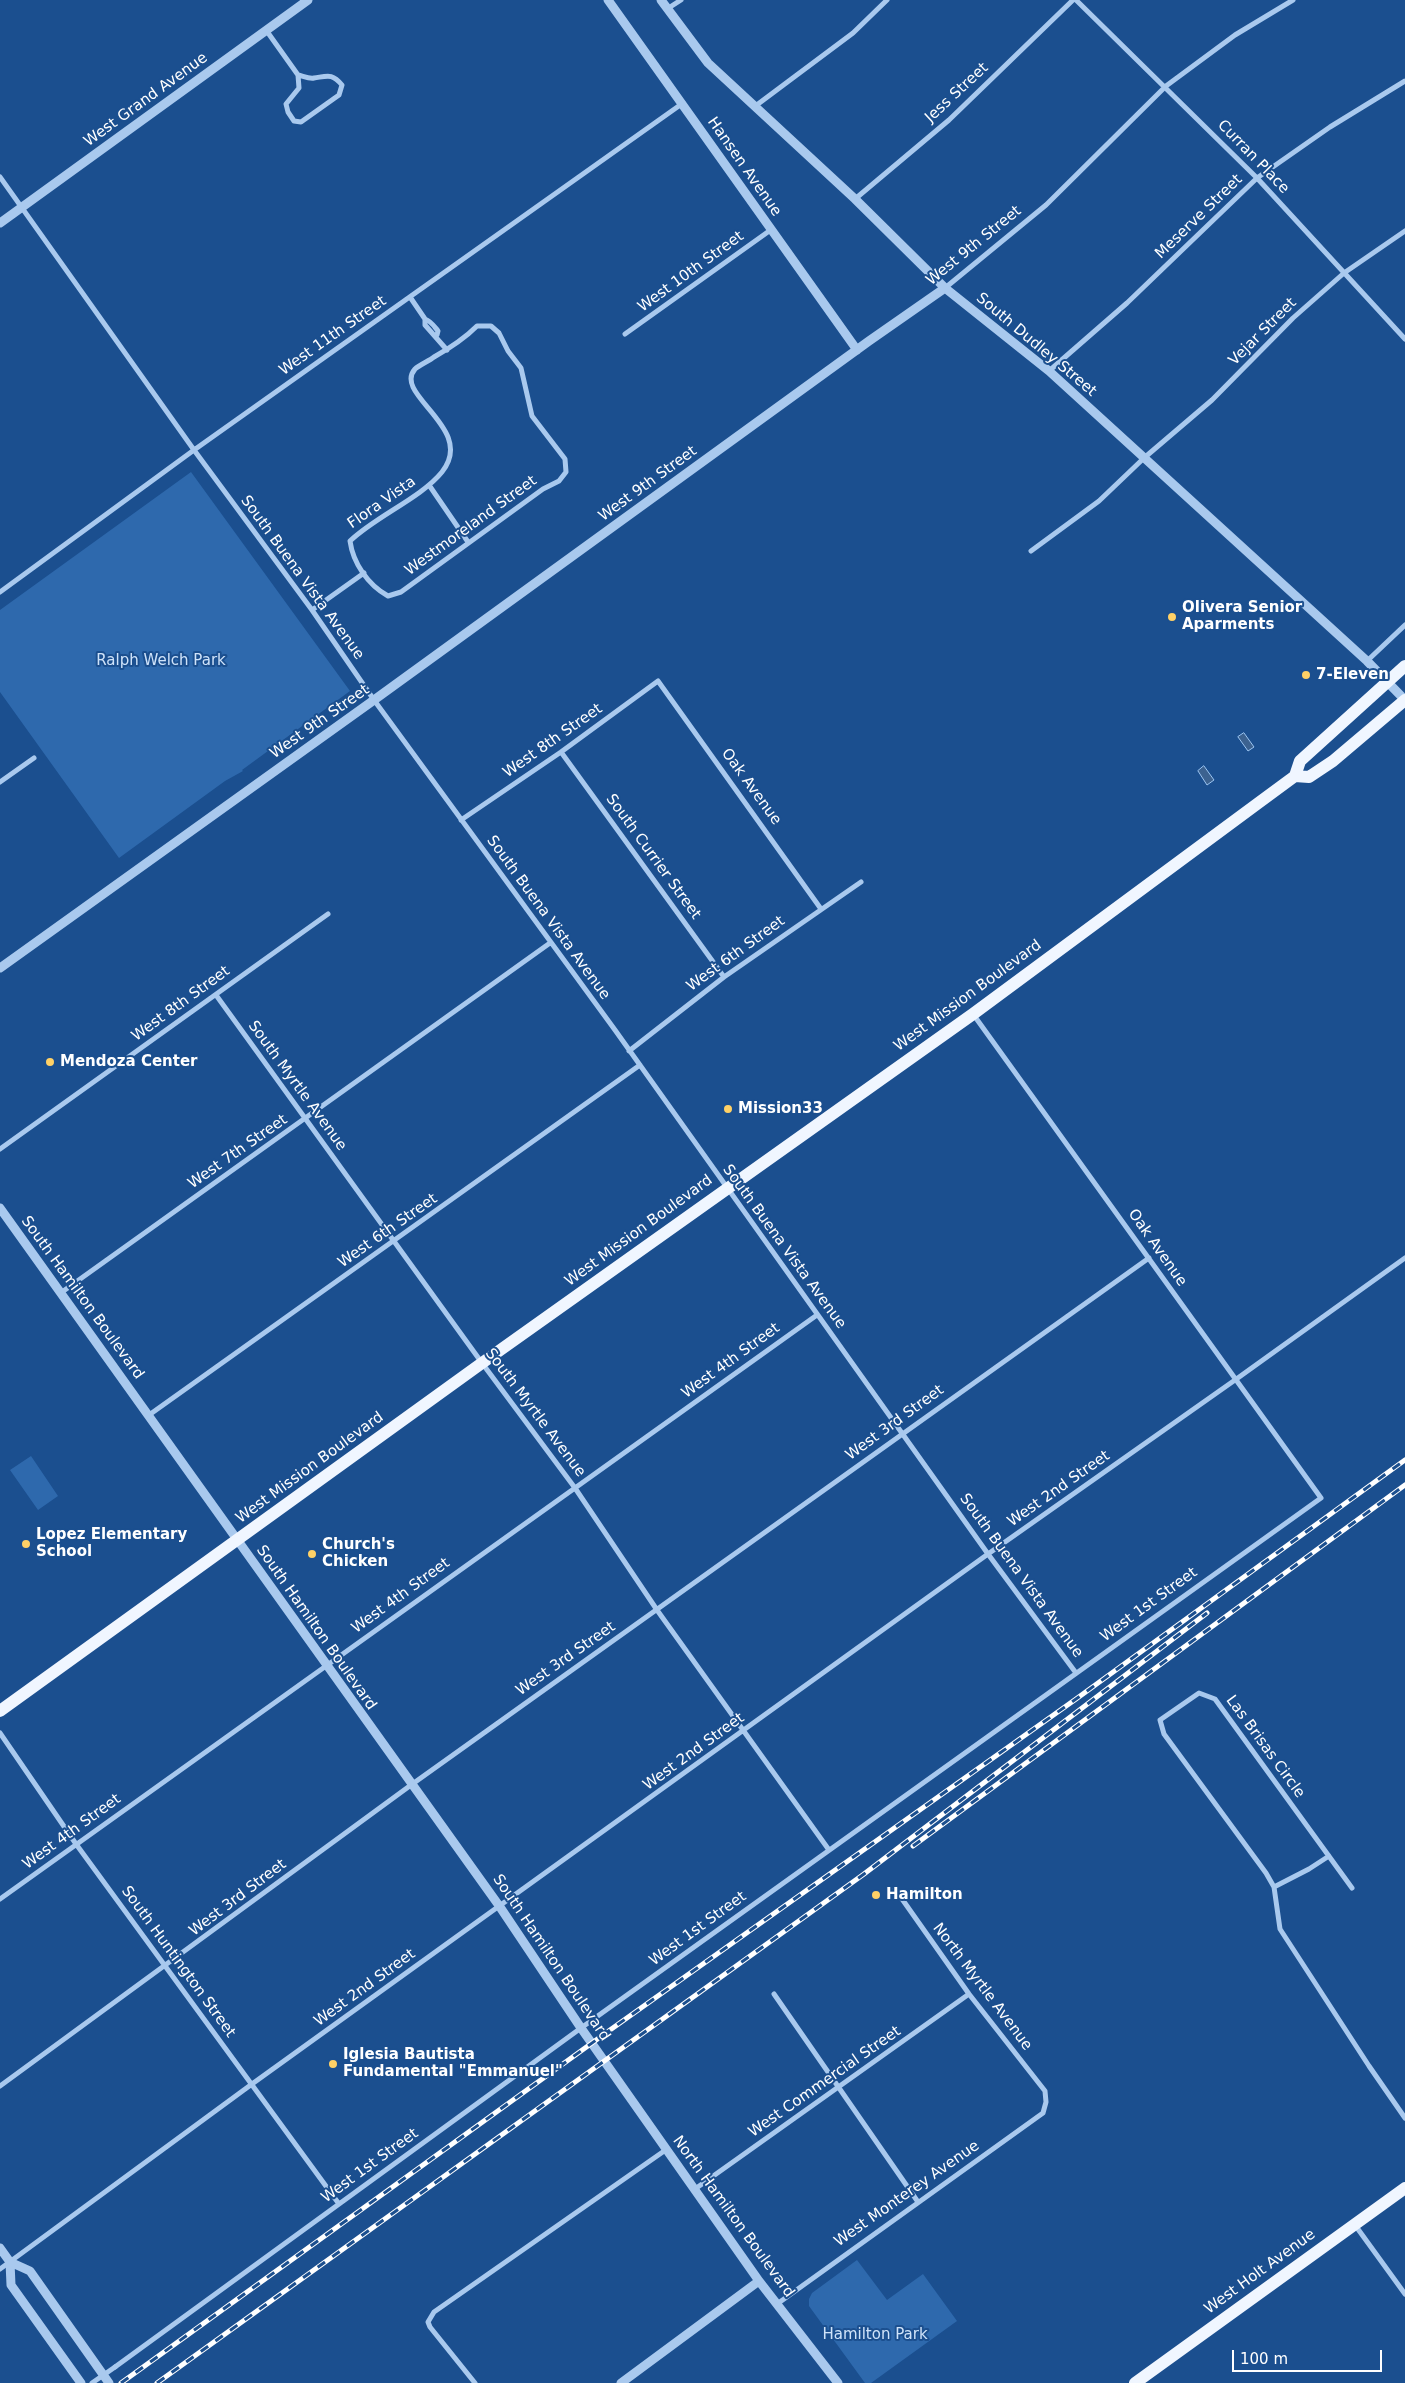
<!DOCTYPE html>
<html>
<head>
<meta charset="utf-8">
<style>
	body { margin:0 }
	#map { position:relative; width:1405px; height:2383px; overflow:hidden; background:#1b4f8f; font-family:"DejaVu Sans",sans-serif }
	canvas { display:block }
	.scale { position:absolute; left:1232px; top:2350px; width:150px; height:22px; box-sizing:border-box; border:2px solid #fff; border-top:0; padding-left:6px; font-size:15px; line-height:18px; white-space:nowrap; color:#fff; -webkit-text-stroke:4px #1b4f8f; paint-order:stroke }
</style>
</head>
<body>
<div id="map">
<canvas width="1405" height="2383"></canvas>
<div class="scale">100 m</div>
</div>
<script>
const c = document.querySelector('canvas').getContext('2d');
c.lineJoin = 'round';
function paint(path, color) {
  c.fillStyle = color;
  c.fill(path, 'evenodd');
}
function stroke(path, color, width, dash) {
  c.strokeStyle = color;
  c.lineWidth = width;
  c.lineCap = dash ? 'butt' : 'round';
  c.setLineDash(dash || []);
  c.stroke(path);
}
function label(font, color, halo, rows, align = 'center') {
  c.font = font + ' "DejaVu Sans",sans-serif';
  c.lineWidth = 4;
  c.setLineDash([]);
  c.textBaseline = 'middle';
  c.strokeStyle = halo;
  c.fillStyle = color;
  for (const [text, x, y, turn = 0] of rows) {
    c.save();
    c.translate(x, y);
    c.rotate((+turn || 0) * Math.PI / 180);
    c.textAlign = isNaN(turn) ? turn : align;
    if (halo) c.strokeText(text, 0, 0);
    c.fillText(text, 0, 0);
    c.restore();
  }
}
paint(new Path2D(`
	M191,472L350,691L242,770L243,771L225,781L119,858L0,692V610Z
	M31,1456L58,1496L38,1510L10,1470Z
	M857,2260L887,2300L923,2274L957,2321L871,2383H865L809,2306V2299L812,2293Z`), '#2e69ad');
const water = new Path2D(`
	M1244,733L1254,747L1248,751L1238,737Z
	M1204,766L1214,780L1207,785L1198,771Z`);
paint(water, '#3c6290');
stroke(water, '#9cc4f0', 1);
stroke(new Path2D(`
	M1076,0L1257,178L1405,339
	M667,9L681,0
	M266,30L298,75L299,88L286,104L288,112L294,121L301,122L339,95L342,85C332,73 328,76 314,78C309,79 303,76 298,75
	M754,107L853,33L887,0
	M0,177L194,450L312,610L374,700L615,1030L988,1554L1076,1673
	M855,199L949,120L1073,0
	M945,288L1046,205L1166,86L1235,35L1293,0
	M410,297L425,319V325L447,350
	M425,319C431,321 434,326 438,331L437,335
	M477,326H491L499,333L508,351L521,368L532,416L565,459L566,472L559,481L543,489L401,592L388,596C368,585 353,563 350,541C376,516 421,498 442,472C477,428 392,395 415,369C419,365 429,361 434,357C450,348 465,338 477,326Z
	M625,334L772,229
	M1049,371L1127,303L1257,178L1330,127L1405,81
	M429,485L468,542
	M1031,551L1099,501L1144,458L1212,400L1293,318L1344,273L1405,231
	M0,592L194,450L683,103
	M312,610L364,573
	M1367,661L1405,625
	M561,752L724,977
	M0,782L34,758
	M461,820L561,752L658,681L821,909
	M216,995L482,1363L575,1488L657,1610L829,1850
	M629,1051L724,977L861,882
	M0,1149L328,914
	M62,1292L550,943
	M149,1415L640,1065
	M0,1733L76,1844L339,2204
	M1274,1887L1309,1869L1329,1856
	M1352,1888L1215,1699L1199,1693L1160,1720L1164,1734L1266,1873L1274,1887L1280,1929L1369,2066L1405,2118
	M0,1899L817,1315
	M774,1994L918,2202
	M0,2086L411,1785L1149,1258
	M695,2189L969,1994
	M1355,2225L1405,2294
	M0,2269L252,2084L988,1554L1235,1380L1405,1258
	M777,2304L1043,2113L1046,2102L1045,2091L969,1994L895,1889
	M115,2367L581,2028L1321,1498L973,1014
	M475,2383L430,2327L428,2322L434,2312L667,2149`), '#a9c9ee', 5);
stroke(new Path2D(`
	M608,0L857,350
	M661,0L708,63L855,199L945,288L1049,371L1367,661L1405,700
	M0,223L308,0
	M0,968L374,700L869,341L945,288
	M0,1208L500,1907L581,2028L759,2281L838,2383
	M0,2248L10,2262L30,2271L109,2383
	M10,2262L11,2285L81,2383
	M621,2383L759,2281`), '#a9c9ee', 9);
stroke(new Path2D(`
	M1295,776L1309,777L1333,761L1405,700
	M0,1711L482,1363L973,1014L1257,804L1295,776L1300,761L1405,666
	M1135,2383L1405,2188`), '#f0f6ff', 12);
const rail = new Path2D(`
	M913,1846L1405,1485
	M121,2383L610,2030L1076,1699L1405,1460
	M157,2383L864,1874L1207,1613`);
stroke(rail, '#fff', 5);
stroke(rail, '#1b4f8f', 3, [9]);
stroke(new Path2D(`
	M92,2383L115,2367`), '#a9c9ee', 5);
for (const [x, y, r, color] of [
	[1172,617,5,"#ffd166"],
	[1306,675,5,"#ffd166"],
	[50,1062,5,"#ffd166"],
	[728,1109,5,"#ffd166"],
	[26,1544,5,"#ffd166"],
	[312,1554,5,"#ffd166"],
	[876,1895,5,"#ffd166"],
	[333,2064,5,"#ffd166"]
]) {
  const dot = new Path2D();
  dot.arc(x, y, r, 0, 2 * Math.PI);
  c.fillStyle = color;
  c.fill(dot);
  stroke(dot, '#1b4f8f', 2);
}
label('15px', '#fff', '#1b4f8f', [
	["Jess Street",957,93,-43],
	["West Grand Avenue",146,100,-36],
	["Curran Place",1253,157,46],
	["Hansen Avenue",744,167,55],
	["Meserve Street",1199,217,-44],
	["West 9th Street",974,246,-39],
	["West 10th Street",691,272,-36],
	["Vejar Street",1263,332,-45],
	["West 11th Street",333,336,-35],
	["South Dudley Street",1036,345,40],
	["West 9th Street",648,484,-36],
	["Flora Vista",382,503,-35],
	["Westmoreland Street",471,526,-36],
	["South Buena Vista Avenue",302,578,54],
	["West 9th Street",320,722,-35],
	["West 8th Street",553,741,-35],
	["Oak Avenue",751,787,54],
	["South Currier Street",653,857,54],
	["South Buena Vista Avenue",548,918,54],
	["West 6th Street",736,954,-36],
	["West Mission Boulevard",968,996,-36],
	["West 8th Street",181,1004,-36],
	["South Myrtle Avenue",297,1086,54],
	["West 7th Street",238,1152,-35],
	["West 6th Street",388,1231,-35],
	["West Mission Boulevard",639,1231,-36],
	["South Buena Vista Avenue",784,1247,54],
	["Oak Avenue",1157,1248,55],
	["South Hamilton Boulevard",82,1298,54],
	["West 4th Street",731,1361,-36],
	["South Myrtle Avenue",535,1413,53],
	["West 3rd Street",895,1423,-36],
	["West Mission Boulevard",310,1468,-36],
	["West 2nd Street",1059,1489,-35],
	["South Buena Vista Avenue",1021,1576,54],
	["West 4th Street",401,1596,-36],
	["West 1st Street",1149,1605,-36],
	["South Hamilton Boulevard",316,1628,55],
	["West 3rd Street",566,1659,-35],
	["Las Brisas Circle",1265,1747,54],
	["West 2nd Street",694,1752,-36],
	["West 4th Street",72,1832,-36],
	["West 3rd Street",238,1898,-37],
	["West 1st Street",698,1929,-36],
	["South Hamilton Boulevard",551,1958,56],
	["South Huntington Street",178,1962,54],
	["North Myrtle Avenue",982,1987,53],
	["West 2nd Street",365,1988,-36],
	["West Commercial Street",825,2082,-35],
	["West 1st Street",370,2166,-36],
	["West Monterey Avenue",907,2194,-35],
	["North Hamilton Boulevard",733,2217,54],
	["West Holt Avenue",1260,2272,-36]
]);
label('bold 15px', '#fff', '#1b4f8f', [
	["Olivera Senior",1182,608],
	["Aparments",1182,625],
	["7-Eleven",1316,675],
	["Mendoza Center",60,1062],
	["Mission33",738,1109],
	["Lopez Elementary",36,1535],
	["School",36,1552],
	["Church's",322,1545],
	["Chicken",322,1562],
	["Hamilton",886,1895],
	["Iglesia Bautista",343,2055],
	["Fundamental \"Emmanuel\"",343,2072]
], 'left');
label('15px', '#cfe3fa', '#1b4f8f', [
	["Ralph Welch Park",161,661],
	["Hamilton Park",875,2335]
]);
</script>
</body>
</html>
